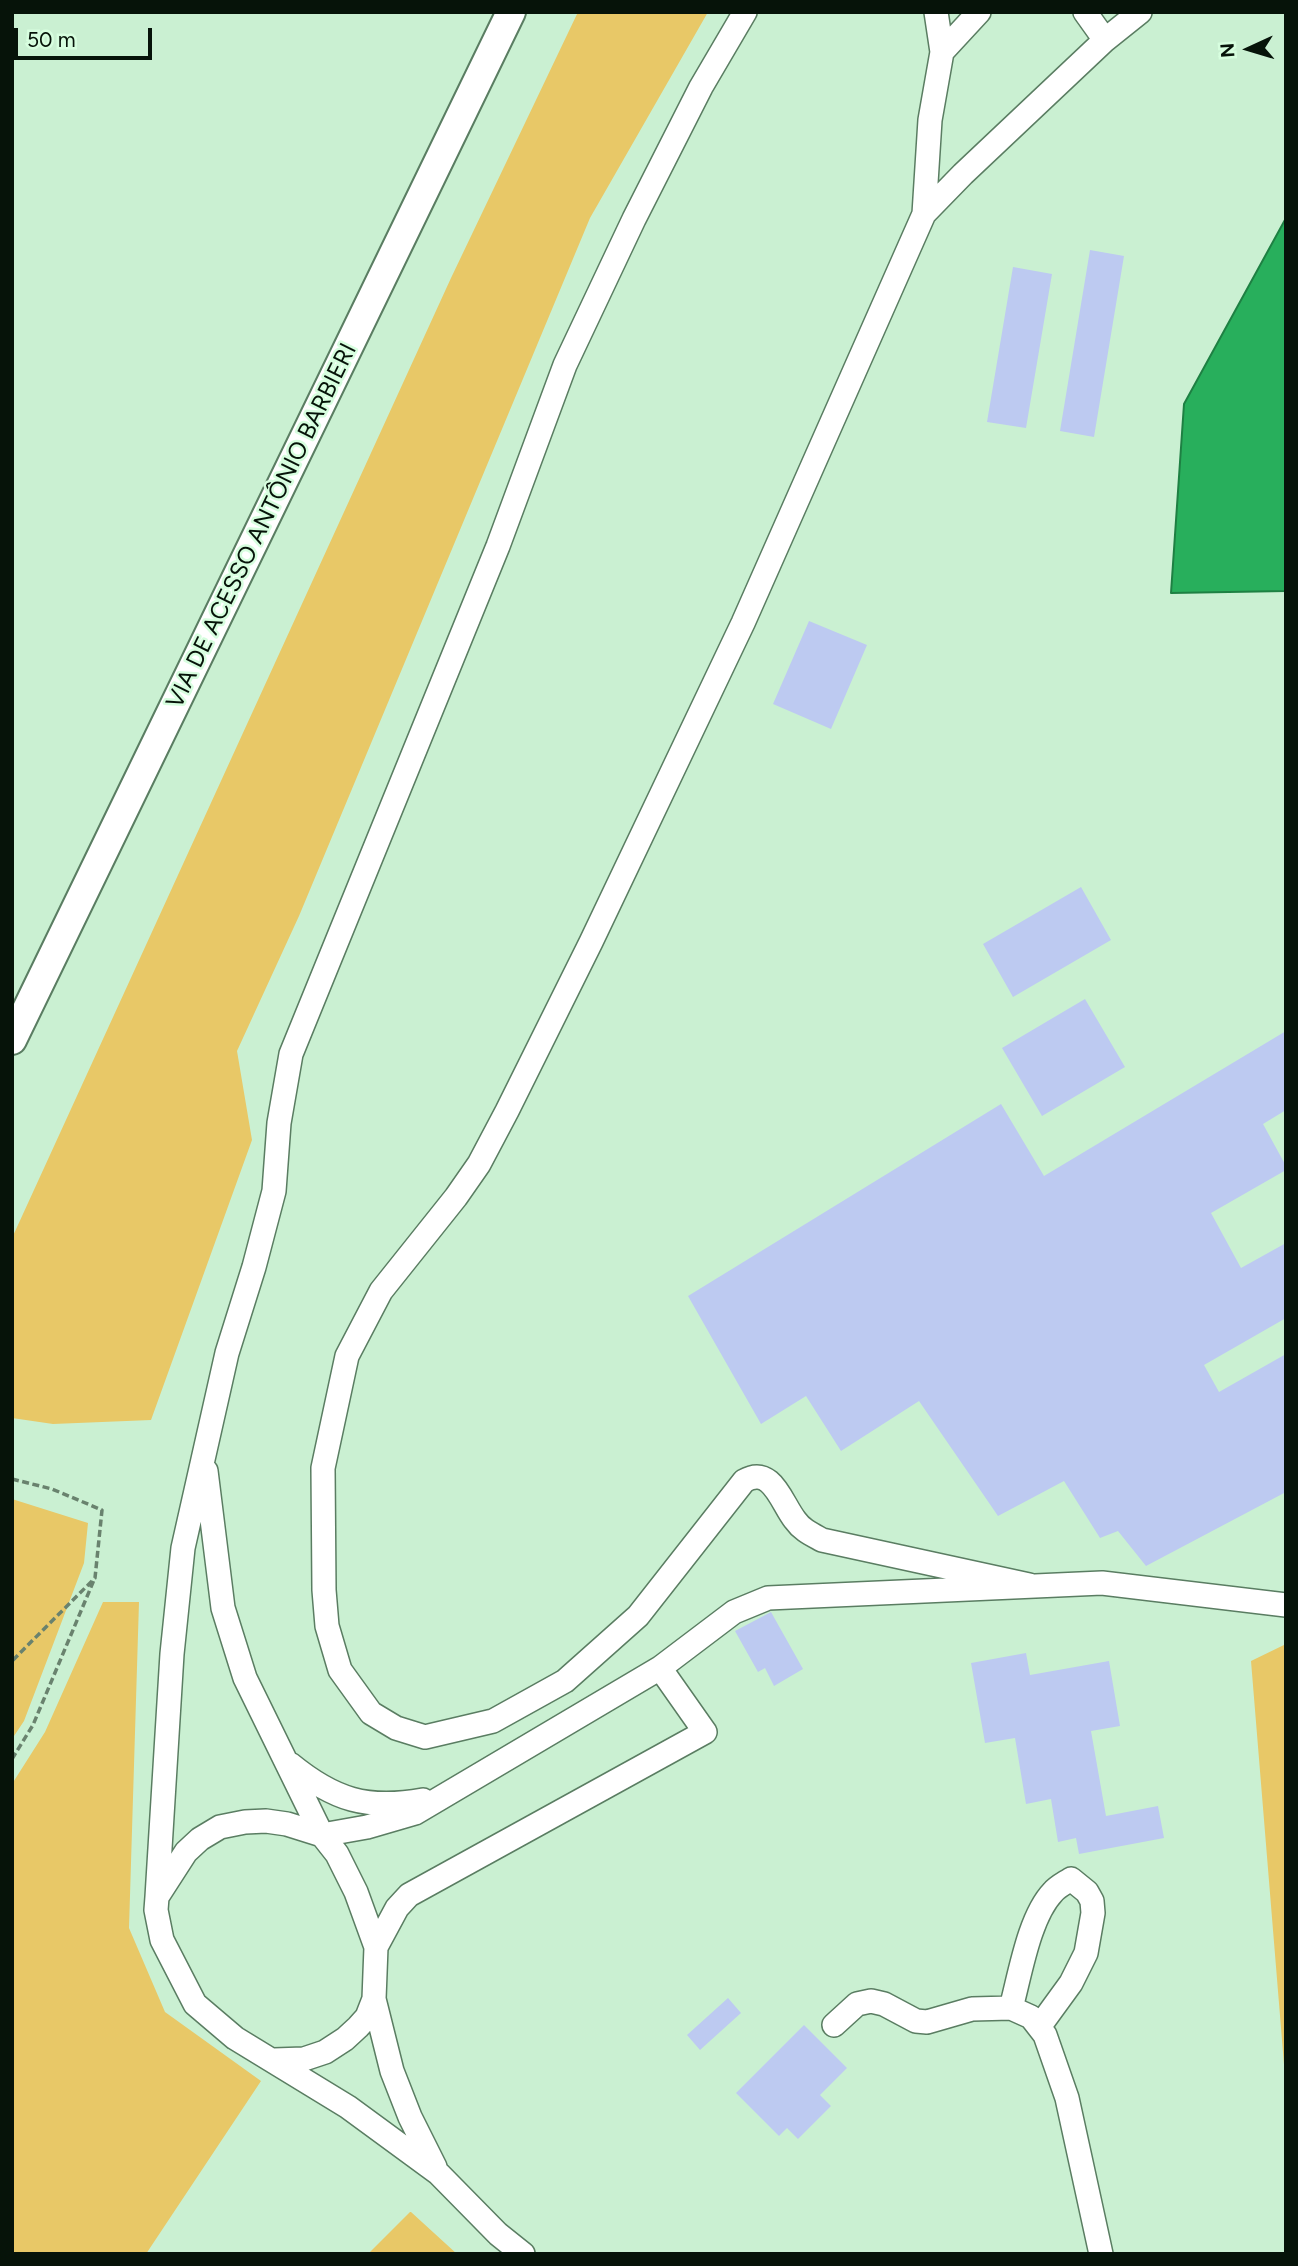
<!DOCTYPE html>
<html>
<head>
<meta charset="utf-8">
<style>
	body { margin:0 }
	#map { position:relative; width:1298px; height:2266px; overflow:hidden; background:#caf0d2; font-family:Figtree,sans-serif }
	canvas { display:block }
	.frame { position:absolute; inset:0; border:14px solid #061309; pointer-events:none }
	.north { position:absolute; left:1214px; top:14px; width:70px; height:70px; -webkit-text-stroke:5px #d7fedf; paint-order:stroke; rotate:266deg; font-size:19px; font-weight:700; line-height:28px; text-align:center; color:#061309 }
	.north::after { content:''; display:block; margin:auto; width:24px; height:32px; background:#061309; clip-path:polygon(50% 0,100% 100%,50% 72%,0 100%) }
	.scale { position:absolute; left:14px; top:28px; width:138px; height:32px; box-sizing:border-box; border:4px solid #061309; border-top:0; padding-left:9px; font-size:21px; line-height:24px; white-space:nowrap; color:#061309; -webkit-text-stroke:5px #d7fedf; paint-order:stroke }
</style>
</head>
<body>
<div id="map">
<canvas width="1298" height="2266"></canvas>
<div class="frame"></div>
<div class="north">N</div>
<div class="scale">50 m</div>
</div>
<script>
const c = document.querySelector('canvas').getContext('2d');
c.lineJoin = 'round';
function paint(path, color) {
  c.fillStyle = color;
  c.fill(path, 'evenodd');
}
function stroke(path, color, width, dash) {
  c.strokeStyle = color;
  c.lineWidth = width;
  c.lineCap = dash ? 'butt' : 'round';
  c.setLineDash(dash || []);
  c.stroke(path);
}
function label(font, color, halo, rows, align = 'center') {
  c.font = font + ' Figtree,sans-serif';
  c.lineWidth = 5;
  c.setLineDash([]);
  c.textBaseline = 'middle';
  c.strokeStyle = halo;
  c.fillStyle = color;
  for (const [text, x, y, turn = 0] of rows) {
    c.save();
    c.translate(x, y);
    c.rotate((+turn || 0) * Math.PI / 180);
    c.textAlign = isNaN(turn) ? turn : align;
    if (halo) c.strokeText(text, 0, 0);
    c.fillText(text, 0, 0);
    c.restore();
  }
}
paint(new Path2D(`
	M578,12H708L590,218L299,916L237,1051L252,1140L151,1420L53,1424L12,1418V1238L451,278Z
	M12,1499L88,1523L84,1563L24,1721L12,1739Z
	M103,1602H139L129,1928L165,2012L261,2081L146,2254H12V1784L45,1732Z
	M1286,1644V2089L1251,1661Z
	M410,2212H411L457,2254H368Z`), '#e8c867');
const water = new Path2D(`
	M1286,218V591L1171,593L1184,404Z`);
paint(water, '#28af5c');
stroke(water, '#1e8043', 2);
paint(new Path2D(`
	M1090,250L1124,256L1094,437L1060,431Z
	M1013,267L1052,274L1026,428L987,422Z
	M809,621L867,645L831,729L773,704Z
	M1081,887L1111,940L1013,997L983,944Z
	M1085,999L1125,1067L1042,1116L1002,1048Z
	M1286,1031V1110L1263,1124L1286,1166V1170L1211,1213L1241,1268L1286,1243V1318L1204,1365L1219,1392L1286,1354V1492L1146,1566L1118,1531L1100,1538L1064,1481L998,1516L919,1401L841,1451L806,1396L761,1424L688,1296L1001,1104L1044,1176Z
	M771,1612L803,1669L774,1686L765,1668L758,1672L735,1631Z
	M1026,1653L1030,1675L1109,1661L1120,1726L1091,1731L1106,1816L1158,1806L1164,1838L1079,1854L1076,1838L1058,1842L1051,1799L1026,1804L1015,1738L985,1743L971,1663Z
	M728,1998L741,2013L700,2050L687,2035Z
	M804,2025L847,2068L820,2095L831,2106L798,2139L787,2128L779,2136L736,2093Z`), '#bdcaf1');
const minor = new Path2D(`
	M1085,12L1105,40
	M942,52L979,12
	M924,214L930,120L942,52L936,12
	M206,1471L223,1608L245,1678L322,1835L367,1827L415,1813L660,1668L734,1612L768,1598L1102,1583L1286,1605
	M1029,1585L822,1540C811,1534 802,1530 795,1520C781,1502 772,1465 744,1481L638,1616L565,1681L493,1721L425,1737L396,1728L371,1713L340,1670L327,1626L324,1590L323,1468L347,1356L381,1291L456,1197L479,1164L507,1111L591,942L743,623L924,214L963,174L1105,40L1140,12
	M290,1764C334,1800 367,1810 423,1800
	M157,1897L172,1654L183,1548L227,1353L254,1267L274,1191L279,1123L291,1054L498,546L565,365L634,219L701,87L745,12
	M376,1947L397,1908L409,1895L705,1732L660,1668
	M374,1999L392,2071L410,2117L435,2167
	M1011,2008C1020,1975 1029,1917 1053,1892C1057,1887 1065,1883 1071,1879L1087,1892L1092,1901L1093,1913L1086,1953L1071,1983L1039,2027
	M834,2025L857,2004L871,2001L884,2004L916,2021L927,2022L972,2009L1011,2008L1031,2017L1045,2035L1067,2098L1101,2254
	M274,2060L304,2059L325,2052L345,2039L358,2027L367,2017L374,1999L376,1947L356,1892L337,1854L322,1835L287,1824L266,1821L245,1822L220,1827L200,1839L186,1852L157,1897L156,1910L162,1940L195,2004L235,2038L348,2107L438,2173L498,2234L523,2254`);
const major = new Path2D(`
	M12,1040L511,12`);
stroke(minor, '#5a7d62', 26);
stroke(major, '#5a7d62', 32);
stroke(new Path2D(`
	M12,1479L52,1489L102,1510L95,1578L12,1661
	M12,1759L33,1725L94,1580`), '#69826e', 3.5, [7, 3.5]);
stroke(minor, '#fff', 23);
stroke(major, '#fff', 28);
label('24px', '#061309', '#d7fedf', [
	["VIA DE ACESSO ANTÔNIO BARBIERI",262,526,-64]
]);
</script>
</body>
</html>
